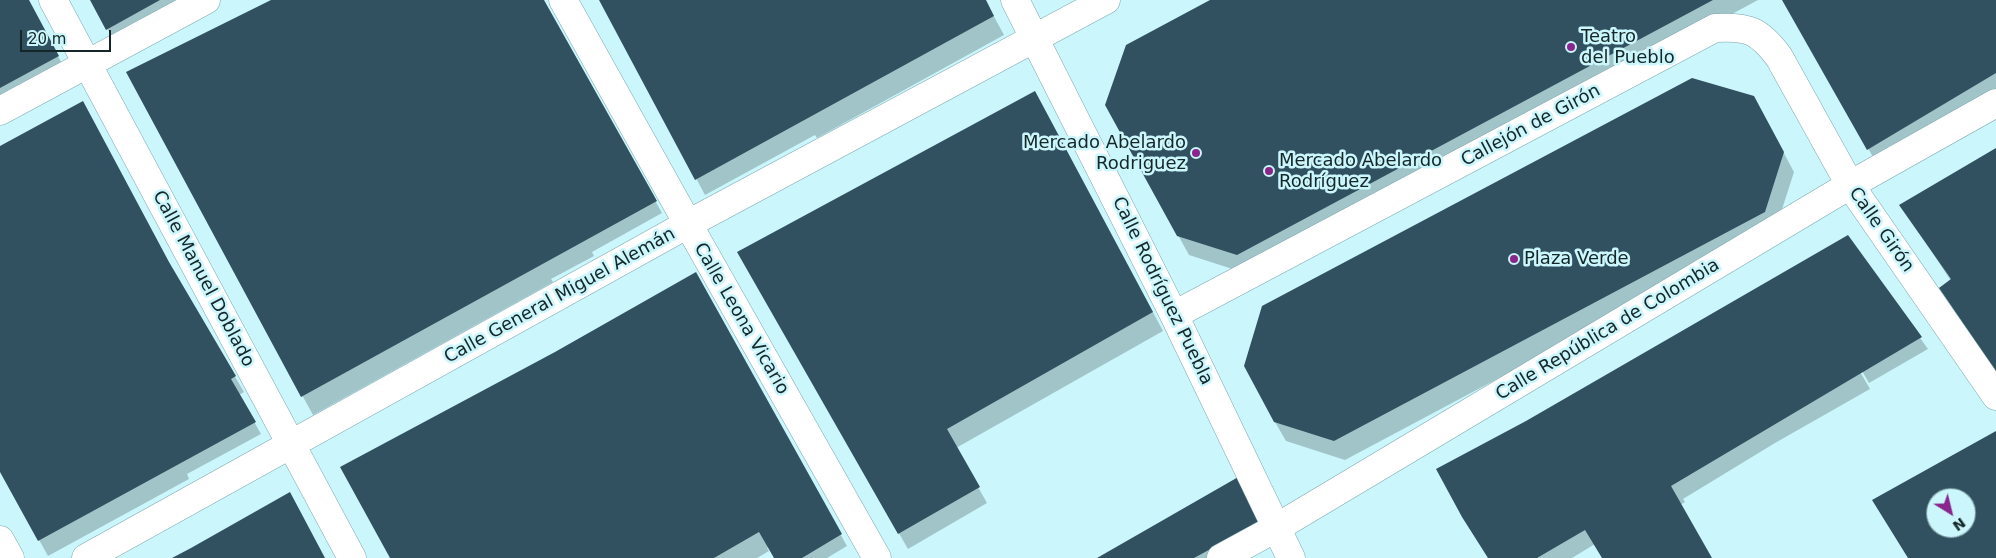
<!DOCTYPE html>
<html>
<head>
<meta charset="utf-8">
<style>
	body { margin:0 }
	#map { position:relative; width:1996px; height:558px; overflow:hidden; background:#caf6fc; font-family:"DejaVu Sans",sans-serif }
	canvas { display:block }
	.north { position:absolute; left:1926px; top:488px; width:50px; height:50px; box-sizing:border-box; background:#caf6fc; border:1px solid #82a3a7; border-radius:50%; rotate:144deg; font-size:14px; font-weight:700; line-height:20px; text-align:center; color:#152628 }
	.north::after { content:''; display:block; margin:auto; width:18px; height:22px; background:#8a258d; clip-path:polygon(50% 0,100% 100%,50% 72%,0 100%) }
	.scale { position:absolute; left:20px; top:30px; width:91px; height:22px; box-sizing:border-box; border:2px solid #152628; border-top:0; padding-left:6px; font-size:15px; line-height:18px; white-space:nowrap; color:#152628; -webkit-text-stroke:4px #caf6fc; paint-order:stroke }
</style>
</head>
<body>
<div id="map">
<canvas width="1996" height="558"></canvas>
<div class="north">N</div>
<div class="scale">20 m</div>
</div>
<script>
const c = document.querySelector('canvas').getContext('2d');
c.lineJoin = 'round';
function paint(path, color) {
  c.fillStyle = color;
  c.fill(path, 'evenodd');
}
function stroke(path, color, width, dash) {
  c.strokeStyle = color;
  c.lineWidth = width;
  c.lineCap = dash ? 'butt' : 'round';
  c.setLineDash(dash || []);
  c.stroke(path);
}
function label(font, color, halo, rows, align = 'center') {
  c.font = font + ' "DejaVu Sans",sans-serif';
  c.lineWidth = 5;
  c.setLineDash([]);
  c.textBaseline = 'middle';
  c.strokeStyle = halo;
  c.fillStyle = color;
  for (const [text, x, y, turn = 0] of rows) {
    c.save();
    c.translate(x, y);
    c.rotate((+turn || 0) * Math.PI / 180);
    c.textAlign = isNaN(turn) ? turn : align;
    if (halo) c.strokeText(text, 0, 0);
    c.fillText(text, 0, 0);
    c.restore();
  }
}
paint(new Path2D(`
	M0,0H28L68,75L0,113Z
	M91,0H194L116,44Z
	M274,0H543L662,213L592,252L594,256L551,279L553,282L313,415L207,222Z
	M601,0H985L1004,35L817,138L815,135L705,195Z
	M1212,0H1758L1248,274L1189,255L1178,235Z
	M1783,0H1996V96L1877,164Z
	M1764,116L1794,172L1775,231L1345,460L1286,441L1275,422Z
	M0,148L179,281L244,392L239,395L261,434L187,474L189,479L48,556L0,469Z
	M1996,149V372L1940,288L1951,281L1901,205Z
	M1848,237L1928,349L1869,383L1846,343L1844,344L1870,389L1775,443L1683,499L1685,502L1680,505L1711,558H1603L1595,544L1572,558H1489L1564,401Z
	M1117,245L1163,331L956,448L987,503L908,549L738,253Z
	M695,274L847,546L827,558H776L769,547L767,548L769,551L757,558H391L555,353Z
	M1248,493L1231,558H1099Z`), '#0003');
paint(new Path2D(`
	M0,0H29L59,56L0,88Z
	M90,0H160L106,30Z
	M271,0H544L657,201L301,397L126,72Z
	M599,0H986L994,16L695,180Z
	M1210,0H1713L1237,255L1177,236L1105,105L1126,45Z
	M1782,0H1996V73L1867,150Z
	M1692,78L1754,96L1784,152L1765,212L1334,441L1274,422L1244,366L1262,306Z
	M1035,91L1153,312L947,429L980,487L898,534L737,252Z
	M83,101L169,262L236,376L231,379L256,422L38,541L0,472V146Z
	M1996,148V372L1939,288L1951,279L1899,205Z
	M1848,235L1922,337L1671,486L1712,558H1602L1585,530L1537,558H1488L1462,517L1436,469L1526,421Z
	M696,272L842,534L802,558H774L759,532L714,558H390L340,467L555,352Z
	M1996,431V558H1908L1872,500ZM1936,498H1966V528H1936Z
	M1240,476L1264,520L1194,558H1097Z
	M290,492L325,558H172L191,548Z`), '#315060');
const minor = new Path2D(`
	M53,0L352,558
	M563,0L688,224L877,558
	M1015,0L1174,315L1291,558
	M0,111L206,0
	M1174,315L1715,28C1748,26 1759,30 1779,57L1850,185L1996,396
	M0,540L10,558
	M86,558L688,224L1106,0
	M1221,558L1276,528L1850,185L1996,103`);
stroke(minor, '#7ea8ae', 29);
stroke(minor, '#fff', 28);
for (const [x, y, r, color] of [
	[1571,47,5,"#8a258d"],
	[1196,153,5,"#8a258d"],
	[1269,171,5,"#8a258d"],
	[1514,259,5,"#8a258d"]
]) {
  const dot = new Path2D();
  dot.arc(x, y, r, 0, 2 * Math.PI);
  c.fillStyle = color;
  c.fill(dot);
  stroke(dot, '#caf6fc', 2);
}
label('18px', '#152628', '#caf6fc', [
	["Teatro",1581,37],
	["del Pueblo",1581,58],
	["Mercado Abelardo",1186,143,"right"],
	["Rodriguez",1186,164,"right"],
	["Mercado Abelardo",1279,161],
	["Rodríguez",1279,182],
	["Plaza Verde",1524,259]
], 'left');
label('18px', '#152628', '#caf6fc', [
	["Callejón de Girón",1531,126,-28],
	["Calle Girón",1881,230,55],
	["Calle Manuel Doblado",203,279,62],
	["Calle Rodríguez Puebla",1162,291,64],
	["Calle General Miguel Alemán",560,296,-29],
	["Calle Leona Vicario",741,319,60],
	["Calle República de Colombia",1608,330,-31]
]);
</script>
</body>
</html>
